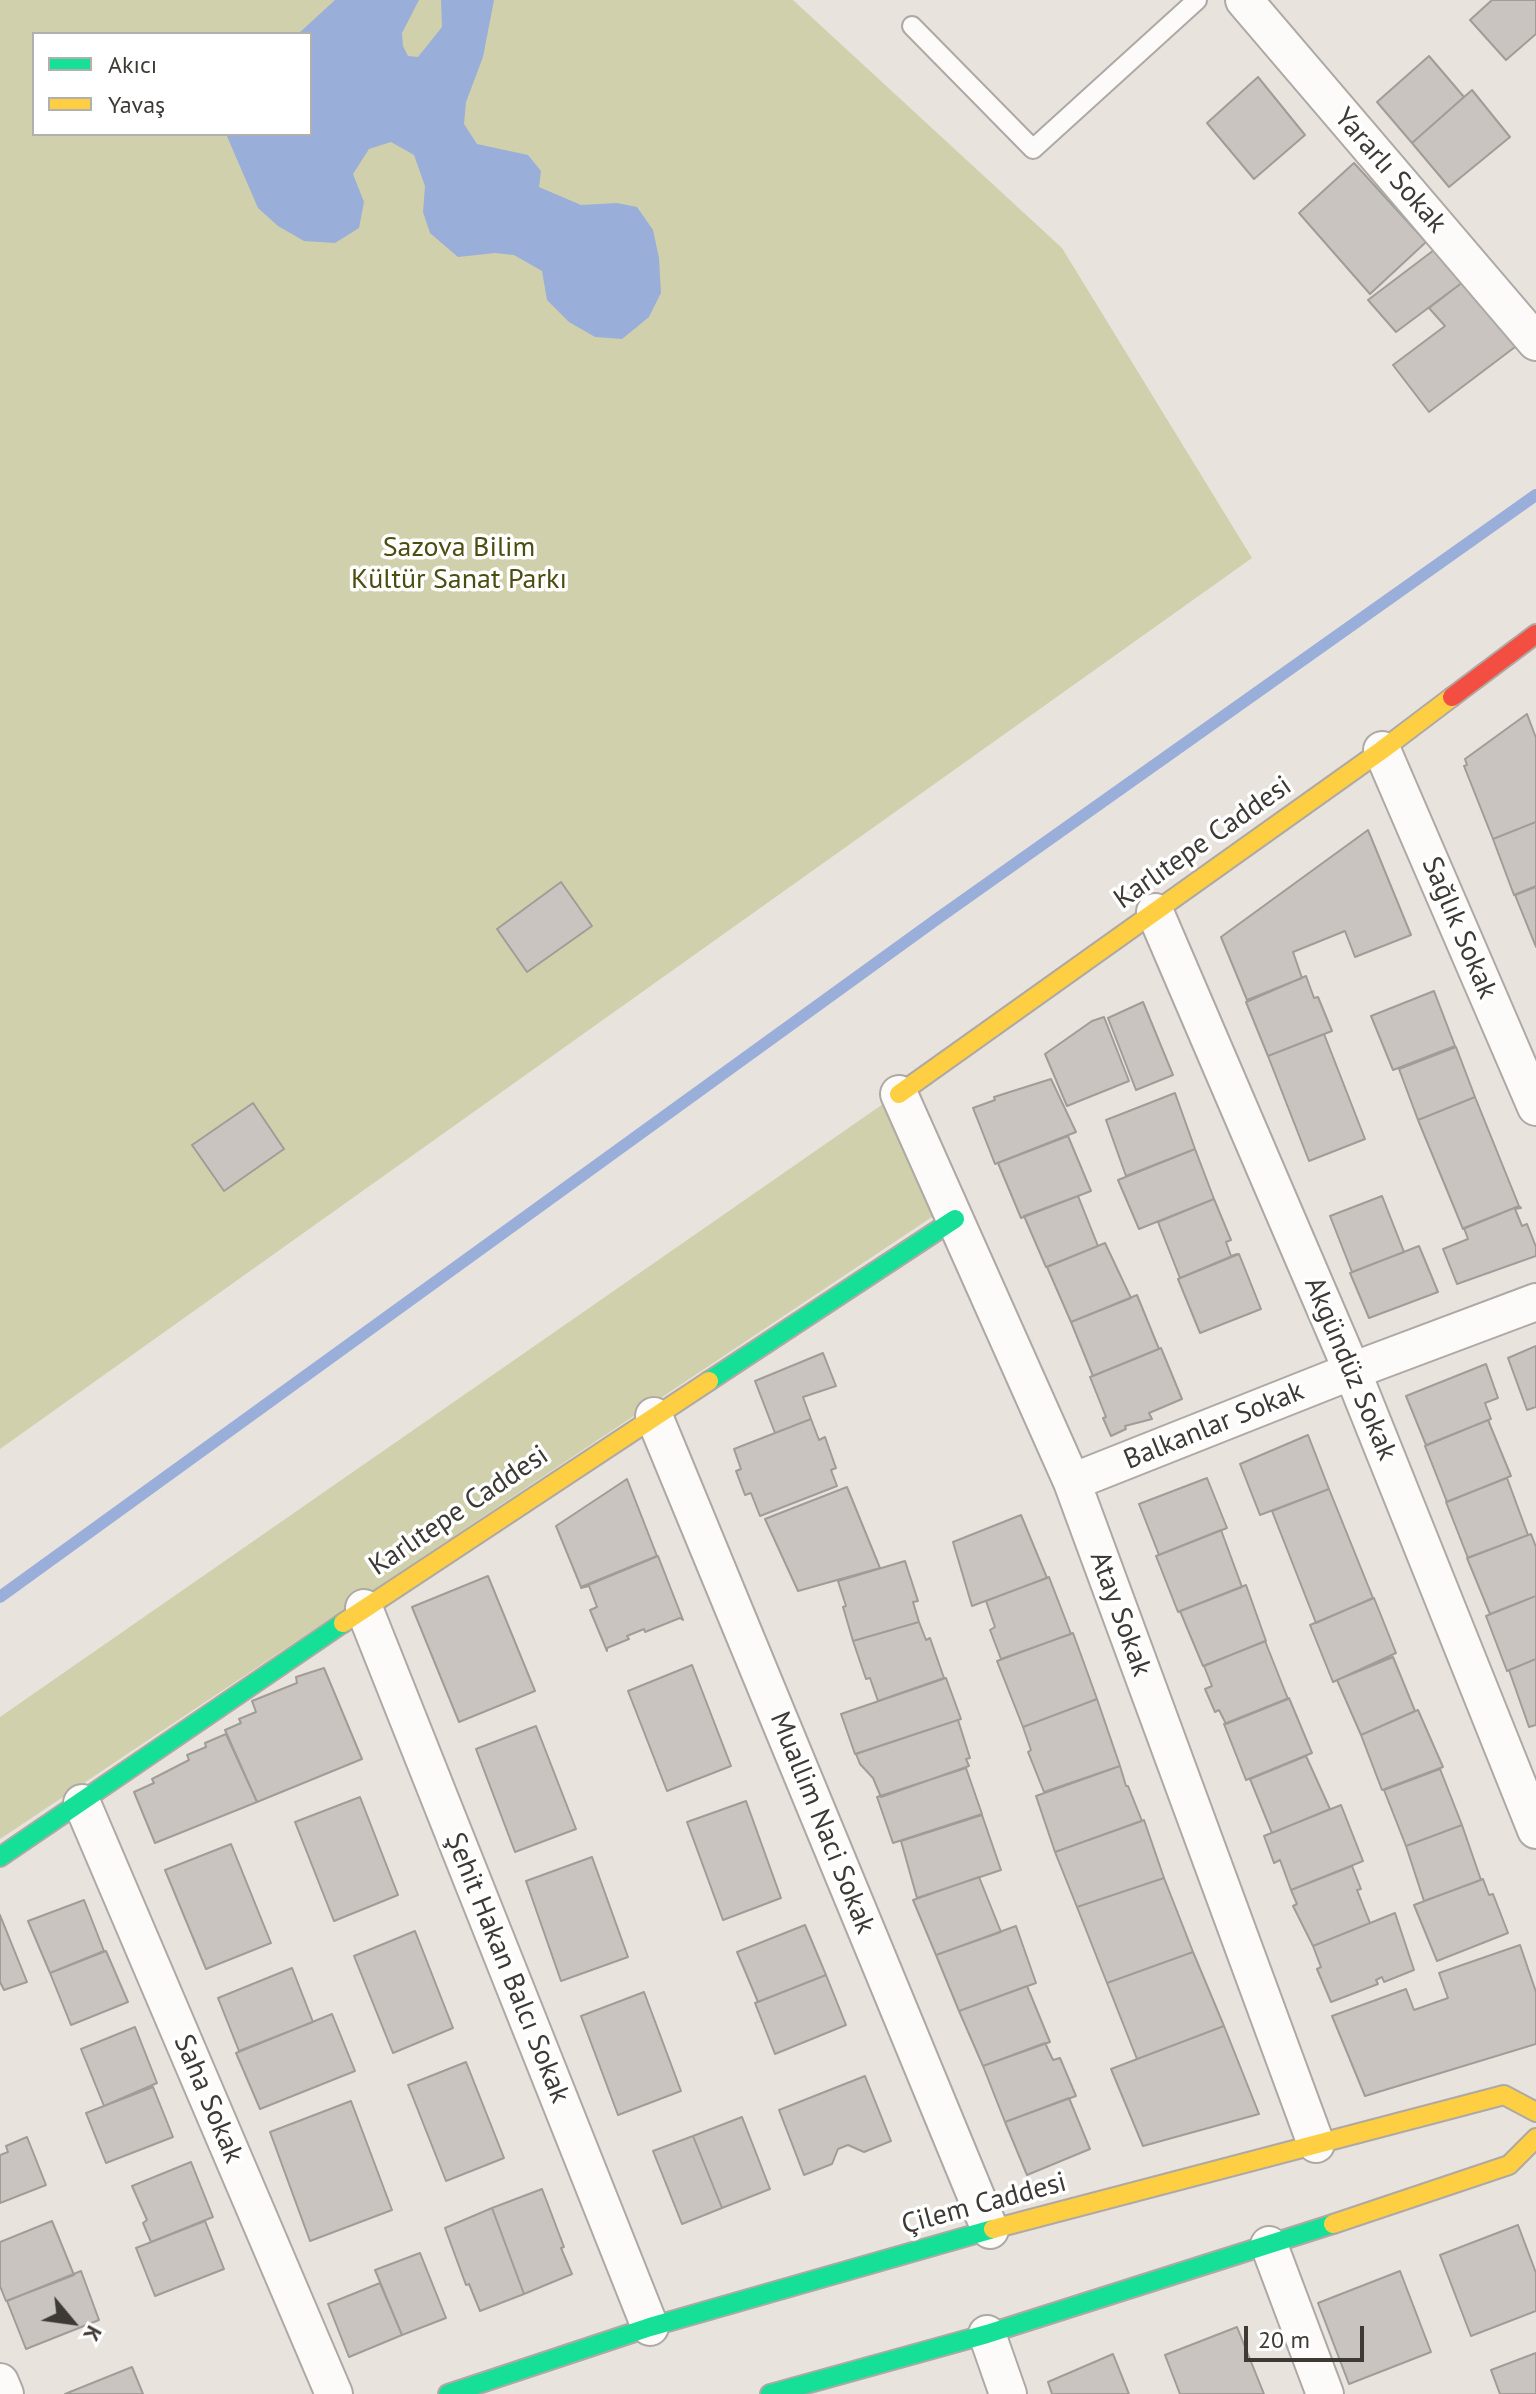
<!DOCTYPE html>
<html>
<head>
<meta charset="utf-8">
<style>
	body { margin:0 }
	#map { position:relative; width:1536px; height:2394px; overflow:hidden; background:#e9e3dd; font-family:"PT Sans",sans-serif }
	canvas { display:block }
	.legend { position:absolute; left:32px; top:32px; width:280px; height:104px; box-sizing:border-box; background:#fff; border:2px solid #b1b0ae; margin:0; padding:10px 14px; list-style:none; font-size:24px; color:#3d3935 }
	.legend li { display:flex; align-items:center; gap:16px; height:40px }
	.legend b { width:40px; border:2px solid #b1b0ae }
	.north { position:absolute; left:32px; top:2282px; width:80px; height:80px; -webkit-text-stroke:6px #fff; paint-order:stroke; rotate:119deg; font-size:22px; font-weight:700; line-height:32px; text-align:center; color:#3d3935 }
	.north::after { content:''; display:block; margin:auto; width:28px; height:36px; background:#3d3935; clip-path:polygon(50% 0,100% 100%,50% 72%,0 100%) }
	.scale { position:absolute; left:1244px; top:2326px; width:120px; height:36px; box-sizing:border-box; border:4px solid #3d3935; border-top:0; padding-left:10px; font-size:24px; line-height:28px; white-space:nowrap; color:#3d3935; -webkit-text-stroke:6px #fff; paint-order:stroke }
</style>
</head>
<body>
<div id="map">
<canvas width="1536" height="2394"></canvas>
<ul class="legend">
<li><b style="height:10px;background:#16e098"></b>Akıcı</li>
<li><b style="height:10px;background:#ffcf43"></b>Yavaş</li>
</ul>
<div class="north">K</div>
<div class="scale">20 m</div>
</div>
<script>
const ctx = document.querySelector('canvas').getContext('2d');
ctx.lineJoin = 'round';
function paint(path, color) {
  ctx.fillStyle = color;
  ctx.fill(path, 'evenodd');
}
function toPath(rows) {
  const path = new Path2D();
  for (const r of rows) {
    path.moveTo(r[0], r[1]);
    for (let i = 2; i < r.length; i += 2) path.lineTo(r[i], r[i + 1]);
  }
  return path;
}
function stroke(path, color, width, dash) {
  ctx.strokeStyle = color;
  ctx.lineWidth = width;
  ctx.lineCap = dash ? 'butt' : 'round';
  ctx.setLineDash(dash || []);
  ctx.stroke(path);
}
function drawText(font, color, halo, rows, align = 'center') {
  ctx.font = font + ' "PT Sans",sans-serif';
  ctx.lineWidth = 7;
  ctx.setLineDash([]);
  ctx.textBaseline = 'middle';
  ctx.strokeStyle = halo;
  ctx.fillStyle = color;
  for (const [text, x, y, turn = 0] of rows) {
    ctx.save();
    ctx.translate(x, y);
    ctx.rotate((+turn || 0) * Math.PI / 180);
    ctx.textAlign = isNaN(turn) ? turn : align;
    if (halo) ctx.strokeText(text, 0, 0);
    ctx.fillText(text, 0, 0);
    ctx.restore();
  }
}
const green = toPath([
	[0,0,793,0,1062,248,1252,558,0,1449],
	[34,34,310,34,310,134,34,134],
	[883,1104,935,1215,0,1839,0,1717]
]);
const water = toPath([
	[335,0,419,0,402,33,403,46,408,56,418,57,442,27,441,0,494,0,483,57,466,102,464,124,477,144,528,155,541,171,539,187,581,205,617,203,637,207,653,230,659,258,661,293,649,317,622,339,595,337,569,322,547,300,542,271,514,255,495,253,458,257,430,233,423,212,425,186,414,155,391,142,369,149,353,174,364,202,359,228,335,243,304,241,278,226,258,208,226,134,310,134,310,34,298,34]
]);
const stream = toPath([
	[0,1597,937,919,1536,495]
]);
const building = toPath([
	[1492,0,1536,0,1536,34,1506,60,1470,20,1492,0],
	[1429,56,1464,97,1412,143,1377,102,1429,56],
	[1258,77,1305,135,1254,179,1207,123,1258,77],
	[1472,90,1510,137,1449,187,1412,143,1472,90],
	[1354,163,1426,242,1370,294,1299,213,1354,163],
	[1434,250,1463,282,1396,332,1368,300,1434,250],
	[1463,282,1519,344,1429,412,1393,365,1445,326,1429,308,1463,282],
	[1527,714,1536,738,1536,822,1493,839,1464,766,1467,765,1465,759,1527,714],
	[1536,822,1536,886,1514,895,1493,839,1536,822],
	[1368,830,1411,935,1355,957,1345,931,1293,952,1302,978,1247,1000,1221,937,1368,830],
	[561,882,592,926,527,972,497,929,561,882],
	[1536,887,1536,947,1515,895,1536,887],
	[1306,976,1314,998,1318,997,1332,1031,1268,1056,1246,1002,1306,976],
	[1434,991,1455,1046,1393,1070,1371,1016,1434,991],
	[1143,1002,1173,1075,1136,1090,1108,1018,1143,1002],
	[1104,1017,1129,1081,1067,1106,1045,1054,1092,1021,1104,1017],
	[1324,1034,1365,1139,1309,1161,1268,1056,1324,1034],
	[1456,1047,1475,1097,1418,1120,1399,1069,1456,1047],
	[1051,1079,1076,1132,995,1164,973,1108,995,1100,994,1097,1051,1079],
	[1175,1093,1195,1149,1126,1176,1106,1120,1175,1093],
	[1475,1097,1519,1206,1463,1229,1418,1120,1475,1097],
	[253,1103,284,1149,224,1191,192,1145,253,1103],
	[1068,1136,1091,1191,1021,1218,998,1163,1068,1136],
	[1195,1149,1214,1199,1139,1229,1118,1180,1195,1149],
	[1078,1196,1098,1246,1046,1267,1024,1216,1078,1196],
	[1382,1196,1404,1252,1352,1272,1330,1216,1382,1196],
	[1214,1199,1231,1240,1226,1242,1231,1256,1237,1254,1180,1278,1158,1222,1214,1199],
	[1519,1206,1521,1208,1515,1209,1522,1226,1527,1224,1536,1247,1536,1256,1457,1284,1443,1249,1468,1239,1464,1228,1519,1206],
	[1105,1243,1131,1298,1071,1322,1047,1267,1105,1243],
	[1419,1246,1438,1292,1369,1318,1350,1273,1419,1246],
	[1239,1254,1261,1309,1200,1333,1178,1279,1239,1254],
	[1137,1295,1159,1349,1093,1376,1071,1322,1137,1295],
	[1536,1346,1536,1407,1527,1410,1508,1358,1536,1346],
	[1161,1348,1182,1399,1149,1413,1152,1419,1125,1426,1126,1429,1111,1436,1103,1418,1106,1417,1090,1377,1161,1348],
	[823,1353,836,1386,803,1397,811,1419,775,1433,755,1381,823,1353],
	[1486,1364,1498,1398,1485,1403,1491,1419,1426,1445,1406,1396,1486,1364],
	[811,1419,819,1440,825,1437,836,1468,831,1470,837,1486,760,1516,751,1493,745,1495,736,1471,741,1469,734,1449,811,1419],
	[1488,1420,1511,1476,1447,1502,1425,1446,1488,1420],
	[1308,1435,1329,1489,1260,1515,1240,1464,1308,1435],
	[1207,1478,1227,1528,1159,1555,1139,1504,1207,1478],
	[1507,1478,1528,1535,1468,1558,1446,1502,1507,1478],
	[627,1479,657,1556,581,1587,556,1526,627,1479],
	[847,1487,880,1568,798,1591,765,1519,847,1487],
	[1329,1489,1373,1598,1316,1623,1272,1511,1329,1489],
	[1021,1515,1047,1578,972,1606,953,1542,1021,1515],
	[1221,1530,1242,1587,1178,1612,1156,1556,1221,1530],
	[1531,1534,1536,1547,1536,1596,1490,1614,1467,1558,1531,1534],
	[658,1556,683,1620,680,1618,645,1632,644,1629,627,1636,629,1639,607,1648,607,1651,590,1610,597,1607,589,1586,581,1588,658,1556],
	[905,1561,918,1601,913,1602,919,1622,853,1641,843,1607,846,1606,838,1581,905,1561],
	[488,1576,535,1691,459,1722,412,1607,488,1576],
	[1049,1577,1071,1634,1001,1659,990,1630,995,1627,986,1601,1049,1577],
	[1246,1585,1266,1641,1203,1666,1180,1611,1246,1585],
	[1536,1596,1536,1659,1507,1671,1486,1616,1536,1596],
	[1374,1598,1396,1653,1333,1682,1310,1625,1374,1598],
	[919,1622,926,1640,930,1638,944,1678,878,1701,870,1678,866,1679,853,1641,919,1622],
	[1073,1633,1097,1699,1023,1727,997,1661,1073,1633],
	[1265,1641,1288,1699,1226,1724,1219,1710,1215,1712,1205,1689,1212,1686,1204,1666,1265,1641],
	[1393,1657,1415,1711,1361,1735,1337,1680,1393,1657],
	[1536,1659,1536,1725,1529,1727,1509,1670,1536,1659],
	[692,1665,731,1766,667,1791,628,1691,692,1665],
	[324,1668,362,1759,257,1802,225,1730,241,1723,239,1719,256,1712,252,1701,297,1683,296,1677,324,1668],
	[946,1678,961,1719,855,1754,841,1714,946,1678],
	[1289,1698,1312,1753,1246,1780,1224,1724,1289,1698],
	[1097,1699,1120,1766,1044,1792,1028,1752,1031,1750,1023,1727,1097,1699],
	[1418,1710,1443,1767,1382,1790,1361,1735,1418,1710],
	[958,1720,970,1758,966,1759,969,1766,881,1797,873,1778,860,1764,856,1754,958,1720],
	[536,1726,576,1829,515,1852,476,1749,536,1726],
	[226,1734,257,1802,155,1843,134,1792,154,1783,152,1779,189,1760,187,1755,206,1747,205,1743,226,1734],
	[1306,1756,1330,1809,1272,1833,1250,1779,1306,1756],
	[1120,1766,1126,1786,1128,1786,1142,1821,1055,1852,1036,1796,1120,1766],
	[966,1768,982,1814,893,1843,877,1797,966,1768],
	[1440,1769,1462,1825,1406,1846,1384,1790,1440,1769],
	[360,1797,398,1895,334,1921,295,1822,360,1797],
	[746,1801,781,1898,723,1920,687,1822,746,1801],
	[1341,1805,1363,1861,1291,1890,1280,1860,1274,1863,1264,1836,1341,1805],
	[982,1815,1001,1870,917,1898,901,1841,982,1815],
	[1144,1820,1164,1878,1077,1907,1055,1852,1144,1820],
	[1462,1825,1481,1880,1424,1901,1406,1846,1462,1825],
	[231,1844,271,1943,206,1969,165,1870,231,1844],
	[592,1857,628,1957,561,1981,526,1881,592,1857],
	[1352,1866,1361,1889,1357,1890,1370,1923,1313,1946,1293,1906,1297,1904,1291,1890,1352,1866],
	[979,1877,1001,1932,936,1955,913,1900,979,1877],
	[1164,1878,1193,1952,1107,1983,1077,1907,1164,1878],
	[1483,1879,1489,1895,1493,1894,1508,1933,1437,1961,1414,1905,1483,1879],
	[84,1900,104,1951,50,1973,28,1921,84,1900],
	[1395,1913,1414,1970,1384,1982,1382,1977,1376,1980,1378,1984,1331,2002,1317,1969,1321,1967,1313,1946,1395,1913],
	[0,1915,27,1982,4,1990,0,1982,0,1915],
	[805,1925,826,1975,758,2002,737,1952,805,1925],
	[1016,1926,1036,1983,959,2011,936,1955,1016,1926],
	[415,1931,453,2028,393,2053,354,1956,415,1931],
	[1520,1945,1536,1992,1536,2044,1365,2096,1332,2016,1406,1989,1414,2010,1448,1998,1439,1973,1520,1945],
	[106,1951,128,2002,71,2025,50,1973,106,1951],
	[1193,1952,1224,2026,1137,2059,1107,1983,1193,1952],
	[292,1968,313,2022,239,2051,218,1998,292,1968],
	[826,1975,846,2025,775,2054,755,2003,826,1975],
	[1027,1986,1050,2042,983,2066,959,2011,1027,1986],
	[644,1992,681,2091,618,2115,581,2016,644,1992],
	[332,2014,355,2071,260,2109,236,2053,332,2014],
	[1224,2026,1259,2114,1143,2146,1111,2069,1224,2026],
	[135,2027,157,2083,104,2106,81,2049,135,2027],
	[1045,2043,1053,2060,1060,2058,1076,2096,1005,2122,983,2066,1045,2043],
	[466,2062,504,2158,446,2181,408,2085,466,2062],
	[865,2076,891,2141,864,2152,848,2145,838,2149,832,2164,804,2175,779,2110,865,2076],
	[153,2087,173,2137,106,2163,86,2113,153,2087],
	[1069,2098,1090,2149,1027,2175,1005,2122,1069,2098],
	[351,2101,392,2210,310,2241,270,2132,351,2101],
	[742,2117,770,2189,722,2208,693,2136,742,2117],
	[693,2136,722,2208,682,2224,653,2151,693,2136],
	[27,2137,46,2185,0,2203,0,2155,8,2152,6,2146,27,2137],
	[191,2162,213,2217,151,2242,143,2223,147,2220,132,2186,191,2162],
	[542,2189,564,2247,561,2248,572,2274,524,2294,492,2208,542,2189],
	[492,2208,524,2294,480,2311,469,2284,466,2285,445,2228,492,2208],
	[52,2221,74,2275,6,2301,0,2286,0,2242,52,2221],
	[205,2221,224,2269,155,2296,136,2248,205,2221],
	[1518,2225,1536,2273,1536,2311,1471,2336,1440,2255,1518,2225],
	[420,2253,446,2318,402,2335,375,2270,420,2253],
	[81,2271,99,2320,26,2349,7,2301,81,2271],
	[1400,2271,1431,2352,1349,2384,1318,2303,1400,2271],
	[380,2283,402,2335,349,2357,328,2304,380,2283],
	[1237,2327,1264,2394,1180,2394,1165,2355,1237,2327],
	[1536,2353,1536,2394,1500,2394,1491,2370,1536,2353],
	[1113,2354,1129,2394,1052,2394,1048,2382,1113,2354],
	[132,2367,143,2394,65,2394,132,2367]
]);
const lane = toPath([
	[912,26,1033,149,1197,0]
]);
const street = toPath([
	[1244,0,1536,342],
	[1382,750,1536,1107],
	[1155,912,1352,1371,1536,1830],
	[899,1094,1072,1482,1316,2144],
	[654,1416,990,2230],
	[1072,1482,1352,1371,1536,1302],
	[364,1608,650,2327],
	[82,1803,334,2394],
	[1269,2245,1325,2394],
	[987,2334,1008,2394],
	[0,2382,5,2394]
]);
const fast = toPath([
	[709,1381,955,1219],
	[0,1857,343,1623],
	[448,2394,650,2327,993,2229],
	[770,2394,987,2334,1333,2224]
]);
const slow = toPath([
	[899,1094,1382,750,1452,697],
	[343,1623,709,1381],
	[1333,2224,1509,2165,1536,2138],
	[993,2229,1504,2095,1536,2112]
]);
const jam = toPath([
	[1452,697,1536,634]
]);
const streetNames = [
	["Yararlı Sokak",1390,171,49],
	["Karlıtepe Caddesi",1203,843,-35],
	["Sağlık Sokak",1459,928,67],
	["Akgündüz Sokak",1350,1369,67],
	["Balkanlar Sokak",1214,1426,-22],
	["Karlıtepe Caddesi",459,1511,-34],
	["Atay Sokak",1120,1614,70],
	["Muallim Naci Sokak",822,1823,68],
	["Şehit Hakan Balcı Sokak",507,1968,68],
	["Saha Sokak",208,2099,67],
	["Çilem Caddesi",984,2204,-15]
];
const parkNames = [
	["Sazova Bilim",459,548],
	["Kültür Sanat Parkı",459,580]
];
paint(green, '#d0d0ac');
paint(water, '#9aaeda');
stroke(stream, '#9aaeda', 12);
paint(building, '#c9c4bf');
stroke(building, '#a09d98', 2);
stroke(lane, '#aea9a4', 22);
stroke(street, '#aea9a4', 40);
stroke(fast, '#aea9a4', 22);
stroke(slow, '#aea9a4', 22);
stroke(jam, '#aea9a4', 22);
stroke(lane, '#fcfbfa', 18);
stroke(street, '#fcfbfa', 36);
stroke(fast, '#16e098', 18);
stroke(slow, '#ffcf43', 18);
stroke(jam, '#f24e42', 18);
drawText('28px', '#3d3935', '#fff', streetNames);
drawText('28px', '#4c4e11', '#fff', parkNames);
</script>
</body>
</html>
